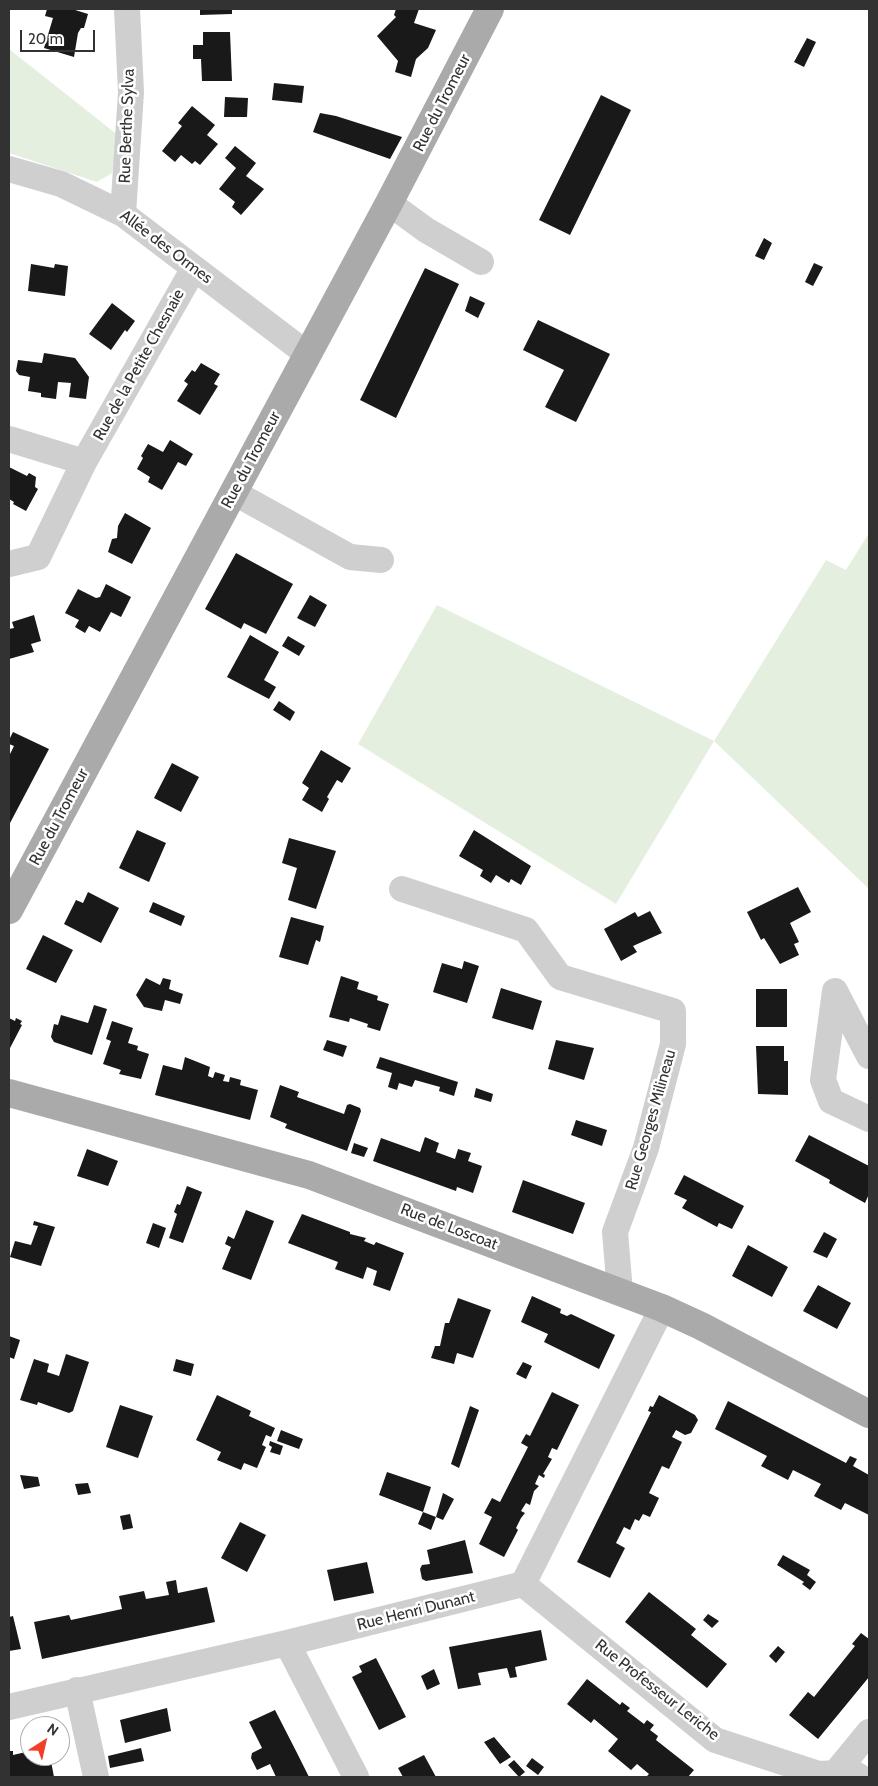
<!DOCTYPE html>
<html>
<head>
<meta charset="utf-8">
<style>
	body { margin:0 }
	#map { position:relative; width:878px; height:1786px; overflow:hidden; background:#fff; font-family:Cabin,sans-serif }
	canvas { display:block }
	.frame { position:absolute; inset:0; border:10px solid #323232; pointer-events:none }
	.north { position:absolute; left:20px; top:1716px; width:50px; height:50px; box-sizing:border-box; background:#fff; border:1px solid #adadad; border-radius:50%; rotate:35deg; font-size:14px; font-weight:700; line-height:20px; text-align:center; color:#323232 }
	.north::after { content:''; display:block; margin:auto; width:18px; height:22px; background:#f43f28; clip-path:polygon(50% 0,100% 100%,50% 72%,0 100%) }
	.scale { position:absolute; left:20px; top:30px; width:75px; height:22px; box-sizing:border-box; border:2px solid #323232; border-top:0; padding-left:6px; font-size:15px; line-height:18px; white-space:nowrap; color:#323232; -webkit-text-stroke:4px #fff; paint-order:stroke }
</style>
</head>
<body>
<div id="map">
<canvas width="878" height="1786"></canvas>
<div class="frame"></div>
<div class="north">N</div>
<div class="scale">20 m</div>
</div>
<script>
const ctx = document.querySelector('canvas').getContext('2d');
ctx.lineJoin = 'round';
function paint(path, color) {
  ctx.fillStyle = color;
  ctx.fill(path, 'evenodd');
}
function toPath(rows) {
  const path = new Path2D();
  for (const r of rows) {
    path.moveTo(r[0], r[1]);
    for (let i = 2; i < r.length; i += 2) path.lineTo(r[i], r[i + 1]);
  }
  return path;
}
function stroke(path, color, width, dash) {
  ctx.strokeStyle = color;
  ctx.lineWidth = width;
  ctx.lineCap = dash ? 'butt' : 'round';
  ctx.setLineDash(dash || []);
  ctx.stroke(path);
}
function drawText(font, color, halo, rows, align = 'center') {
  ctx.font = font + ' Cabin,sans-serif';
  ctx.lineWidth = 5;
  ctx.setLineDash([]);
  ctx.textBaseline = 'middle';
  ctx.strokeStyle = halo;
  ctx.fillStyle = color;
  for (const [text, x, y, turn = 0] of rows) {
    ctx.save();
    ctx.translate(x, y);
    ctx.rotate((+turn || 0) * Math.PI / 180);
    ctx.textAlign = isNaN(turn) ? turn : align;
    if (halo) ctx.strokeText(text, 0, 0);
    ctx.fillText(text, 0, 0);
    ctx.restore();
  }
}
const green = toPath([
	[9,49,119,136,112,173,97,182,9,153],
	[869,533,869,889,714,741,616,904,358,744,437,605,714,741,826,560,846,570]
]);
const building = toPath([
	[47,9,72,9,88,14,84,28,81,28,78,33,74,57,44,48,53,18,45,16],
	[200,9,232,9,232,14,200,15],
	[396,9,419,9,414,23,436,30,428,48,416,59,411,77,395,72,398,61,377,36,396,17,394,15],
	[203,32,230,32,232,81,202,81,201,59,193,59,193,45,203,45],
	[807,38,816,42,804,67,794,62],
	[274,83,304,86,302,103,272,100],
	[601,95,631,110,570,235,539,220],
	[225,97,248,98,247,117,224,117],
	[192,106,215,125,207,135,218,144,200,165,195,161,192,164,181,155,175,162,162,151,182,126,178,123],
	[320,113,336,116,402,137,390,159,313,132],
	[235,146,256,163,246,176,264,189,241,215,232,207,235,202,219,189,236,168,225,158],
	[764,238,772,243,764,260,755,256],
	[814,263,823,267,813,286,805,282],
	[31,264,54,268,55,264,68,266,65,296,28,291],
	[425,268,459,284,396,418,360,400],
	[470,296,485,303,478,318,465,311],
	[112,303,135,321,127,332,125,330,111,350,89,334],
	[538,320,610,354,576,422,545,407,564,370,523,350],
	[44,353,75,358,89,377,86,399,69,397,71,383,58,382,56,399,41,397,41,393,28,391,30,377,19,375,16,371,18,360,42,363],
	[201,363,220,374,214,384,218,386,200,415,177,401,188,384,184,381,192,370,195,372],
	[170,440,193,454,186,466,178,462,162,490,148,482,150,477,137,469,143,458,141,456,148,444,163,452],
	[9,467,27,476,29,473,36,477,35,487,38,489,26,511,13,504,14,502,9,499],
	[125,513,151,528,132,564,108,552,112,539,117,538,118,526],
	[236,553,293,584,266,634,244,623,241,629,205,609],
	[106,584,131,597,121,617,111,612,100,632,89,626,85,633,75,627,79,620,65,613,78,589,96,598,100,597],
	[310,595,327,605,315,627,297,618],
	[34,615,41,641,31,644,34,652,9,659,9,629,14,628,12,622],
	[250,635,279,652,264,680,276,687,269,699,227,677],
	[288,636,305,646,299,656,282,646],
	[279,701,295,712,290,721,273,710],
	[13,732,49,749,9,825,9,756,14,746,9,744,9,740],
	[321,750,351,768,342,783,337,780,327,797,329,799,322,812,302,800,309,788,302,783],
	[172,763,199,777,181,812,154,798],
	[137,830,166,843,149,882,119,868],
	[474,830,531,866,521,885,511,879,509,883,496,875,491,883,480,876,483,870,459,856],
	[289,838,336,851,316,909,288,900,297,868,282,863],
	[798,887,811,912,790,923,799,942,794,944,799,955,780,964,764,938,761,940,747,912],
	[88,892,119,908,101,943,64,924,76,900,83,903],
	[153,902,185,916,181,926,149,912],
	[650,911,662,933,633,946,637,952,621,961,604,929,635,912,638,917],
	[291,917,324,926,320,942,316,940,308,965,279,957],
	[43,935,73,950,56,983,26,969],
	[464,961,479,966,467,1003,433,992,442,963,462,969],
	[341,976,359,982,357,989,378,996,377,1000,389,1004,380,1031,367,1027,368,1024,350,1018,349,1022,329,1017],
	[146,978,160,985,163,978,171,980,169,989,183,994,180,1004,165,1000,162,1011,144,1007,136,995],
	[501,988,542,1001,533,1030,492,1018],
	[756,989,787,989,787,1027,756,1027],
	[94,1005,107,1009,92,1055,54,1042,51,1037,54,1024,58,1025,61,1015,88,1023],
	[9,1018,15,1021,16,1018,22,1021,20,1024,22,1025,9,1050],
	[112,1021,133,1028,128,1043,138,1046,137,1050,149,1054,141,1079,119,1074,121,1070,103,1064,111,1041,106,1039],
	[327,1040,347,1046,343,1057,323,1050],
	[556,1040,594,1048,584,1080,548,1069],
	[756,1046,784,1046,784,1061,788,1061,788,1095,758,1094],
	[185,1057,210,1067,208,1076,213,1078,215,1072,225,1075,223,1081,229,1082,230,1077,241,1080,240,1085,258,1090,250,1120,155,1095,163,1065,182,1070],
	[380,1057,458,1082,454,1096,439,1091,440,1087,415,1080,412,1087,399,1083,397,1090,388,1087,392,1073,376,1068],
	[280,1085,299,1092,297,1097,344,1114,347,1105,350,1104,360,1108,361,1111,347,1151,285,1128,287,1124,270,1117],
	[476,1088,493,1094,491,1102,474,1097],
	[576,1120,607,1130,602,1146,571,1135],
	[809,1135,869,1166,869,1194,865,1203,829,1183,830,1180,795,1161],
	[425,1137,439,1143,436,1152,455,1159,458,1149,471,1153,468,1161,482,1166,473,1193,457,1187,456,1191,373,1161,381,1138,420,1152],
	[354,1143,368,1148,364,1157,351,1153],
	[87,1149,118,1161,108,1186,77,1176],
	[684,1175,744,1206,732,1229,719,1223,717,1227,682,1208,687,1200,674,1194],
	[523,1180,585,1203,573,1234,512,1212],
	[187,1186,202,1192,183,1243,169,1238,177,1214,174,1212,177,1204,180,1205],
	[246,1210,274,1221,251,1280,222,1269,231,1247,225,1244,228,1236,234,1239],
	[302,1214,350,1232,350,1234,366,1238,364,1241,374,1245,376,1242,404,1253,390,1291,373,1285,377,1271,367,1267,363,1279,335,1269,338,1262,288,1243],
	[34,1221,55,1227,41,1266,10,1257,15,1241,31,1245,38,1226,33,1225],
	[153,1223,166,1228,159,1248,146,1243],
	[824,1232,837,1239,827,1258,813,1252],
	[748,1245,788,1267,772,1297,732,1276],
	[818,1285,851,1303,837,1329,803,1311],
	[532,1296,561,1309,560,1313,567,1316,571,1314,615,1335,599,1369,544,1342,548,1334,521,1322],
	[458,1298,491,1310,473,1358,457,1353,454,1364,431,1358,435,1346,440,1346,445,1323,449,1323],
	[9,1336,20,1340,14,1359,9,1357],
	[66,1354,89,1362,73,1411,69,1413,38,1402,37,1405,20,1400,34,1359,49,1364,47,1372,59,1376],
	[176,1359,194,1364,191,1376,173,1371],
	[523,1362,532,1366,526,1379,516,1374],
	[552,1392,579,1405,557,1450,552,1448,548,1457,552,1459,543,1474,545,1475,544,1478,539,1475,535,1484,539,1486,534,1491,530,1505,526,1503,521,1511,525,1513,521,1518,516,1528,518,1530,504,1557,479,1544,492,1517,484,1513,492,1498,500,1502,528,1447,521,1443,526,1434,530,1436],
	[217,1395,251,1411,249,1416,275,1428,271,1437,266,1435,262,1445,266,1447,257,1468,244,1463,241,1470,217,1460,221,1452,196,1440],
	[659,1395,695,1415,698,1420,691,1433,685,1435,676,1430,672,1437,682,1442,669,1469,662,1466,649,1493,659,1498,650,1517,643,1514,639,1521,635,1519,630,1530,624,1527,616,1543,625,1548,610,1578,577,1562,651,1412,648,1411,650,1406,653,1407],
	[728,1401,846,1463,850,1456,857,1459,853,1466,869,1475,869,1515,845,1503,841,1510,814,1496,821,1484,793,1470,788,1480,761,1466,767,1456,715,1429],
	[120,1405,153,1416,138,1458,106,1447],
	[470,1406,479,1410,459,1468,451,1464],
	[281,1430,303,1439,299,1449,277,1441],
	[270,1441,283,1446,280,1455,270,1452,272,1447,269,1445],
	[387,1472,431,1487,423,1512,379,1495],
	[20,1475,38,1477,40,1486,24,1489],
	[88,1483,91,1493,78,1495,75,1484],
	[443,1493,454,1499,443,1520,436,1517],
	[423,1512,436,1517,431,1530,418,1524],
	[130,1514,133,1528,123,1530,120,1516],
	[240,1522,266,1535,247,1572,221,1558],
	[465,1540,473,1573,426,1581,422,1579,420,1569,422,1565,430,1564,427,1550],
	[783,1555,810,1570,807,1575,816,1582,810,1590,802,1584,804,1582,777,1565],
	[367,1562,374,1593,334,1601,327,1570],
	[176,1580,178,1593,207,1587,215,1622,42,1659,34,1622,69,1615,71,1620,122,1609,119,1596,144,1591,146,1599,169,1595,166,1582],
	[649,1592,696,1629,691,1635,727,1664,707,1688,625,1622],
	[708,1614,719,1621,712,1628,703,1620],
	[13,1616,21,1649,9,1651,9,1617],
	[541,1630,547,1660,515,1667,517,1677,510,1678,507,1668,478,1673,481,1685,458,1689,449,1647],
	[861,1633,869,1639,869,1677,818,1739,789,1715,808,1692,814,1697,855,1646,852,1644],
	[778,1646,785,1652,776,1663,769,1656],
	[376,1658,406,1717,379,1730,352,1677,362,1672,359,1666],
	[434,1669,440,1684,427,1690,421,1676],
	[587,1679,620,1705,622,1702,630,1708,627,1711,644,1724,647,1720,654,1725,650,1730,658,1736,656,1740,694,1770,688,1777,646,1777,649,1774,637,1764,631,1770,608,1751,618,1739,594,1719,591,1723,567,1704],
	[167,1708,171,1731,125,1743,120,1720],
	[275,1710,296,1751,309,1777,276,1777,270,1764,257,1770,251,1758,252,1753,262,1748,249,1722],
	[494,1737,511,1757,500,1764,484,1742],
	[141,1748,144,1761,110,1768,108,1756],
	[9,1751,13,1751,13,1755,26,1752,27,1758,50,1756,54,1777,9,1777],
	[424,1755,436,1777,403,1777,398,1768],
	[532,1758,544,1767,538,1775,526,1766],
	[514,1760,525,1772,519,1777,508,1765]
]);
const minor = toPath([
	[9,169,61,184,123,214,307,354],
	[389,203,426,230,481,262],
	[123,214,131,92,127,9],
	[9,439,84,462],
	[233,492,350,557,381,560],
	[9,564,38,557,84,462,194,268],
	[402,889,526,930,560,977,673,1011,673,1044,646,1148,615,1232,620,1292],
	[869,1056,835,991,823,1080,831,1101,869,1119],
	[523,1584,715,1740,819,1774,852,1772,860,1777],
	[287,1643,356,1777],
	[77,1690,96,1777],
	[9,1707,287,1643,523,1584,662,1308],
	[832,1777,869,1732]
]);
const major = toPath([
	[9,910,389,203,490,9],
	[9,1093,309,1175,662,1308,701,1326,869,1414]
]);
const streetNames = [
	["Rue du Tromeur",442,103,-63],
	["Rue Berthe Sylva",127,126,-88],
	["Allée des Ormes",166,247,37],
	["Rue de la Petite Chesnaie",139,365,-61],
	["Rue du Tromeur",251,460,-62],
	["Rue du Tromeur",59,817,-62],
	["Rue Georges Milineau",651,1120,-74],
	["Rue de Loscoat",449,1227,21],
	["Rue Henri Dunant",416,1611,-14],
	["Rue Professeur Leriche",657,1690,38]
];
paint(green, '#e5efdf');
paint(building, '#191919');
stroke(minor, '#cfcfcf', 26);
stroke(major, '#aaa', 28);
drawText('16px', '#323232', '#fff', streetNames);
</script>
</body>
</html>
